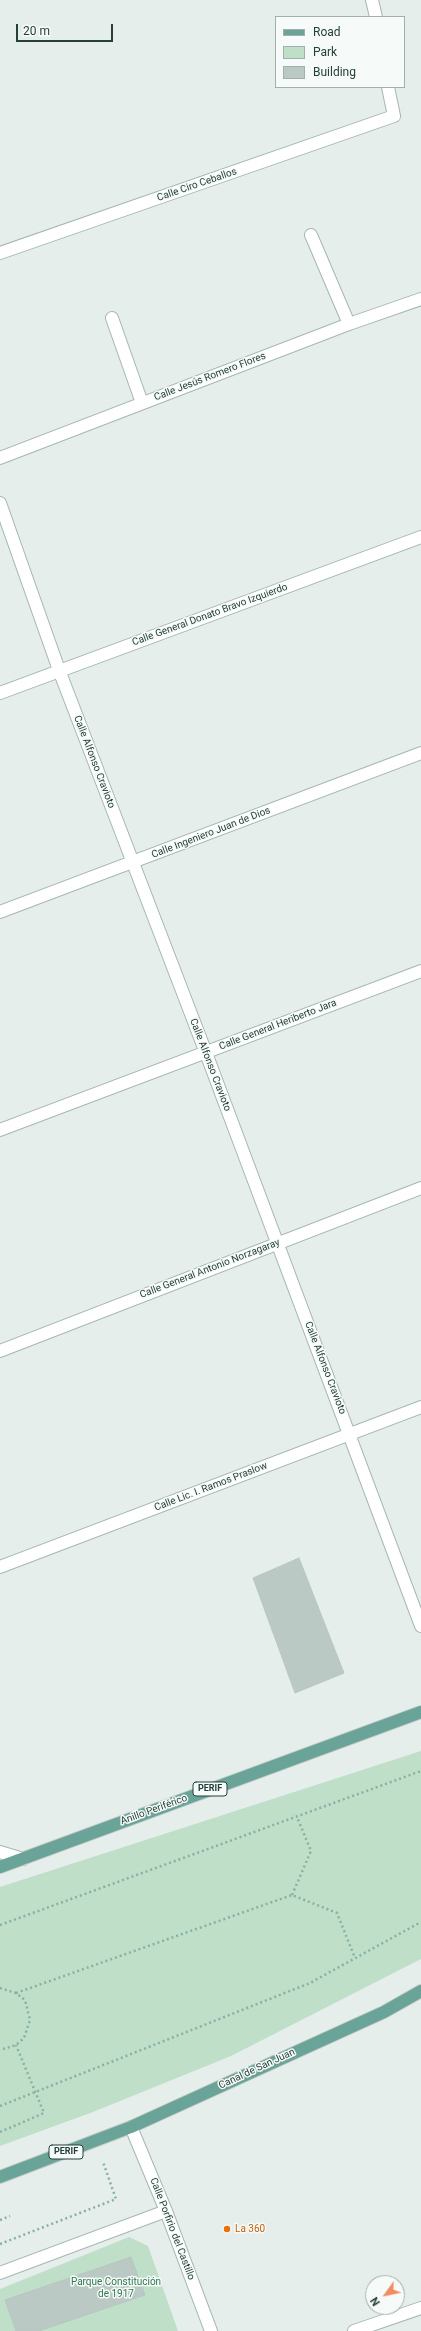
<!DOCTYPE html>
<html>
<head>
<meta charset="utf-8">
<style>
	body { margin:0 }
	#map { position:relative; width:421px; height:2331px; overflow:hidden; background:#e5eeeb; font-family:Roboto,sans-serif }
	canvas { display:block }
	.legend { position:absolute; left:275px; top:16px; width:130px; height:72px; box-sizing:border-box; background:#f6faf8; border:1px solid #a2b0ac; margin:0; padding:5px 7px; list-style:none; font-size:12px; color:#24403a }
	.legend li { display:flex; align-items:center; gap:8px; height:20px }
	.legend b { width:20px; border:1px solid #a2b0ac }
	.north { position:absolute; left:365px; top:2275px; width:40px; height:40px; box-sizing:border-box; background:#f6faf8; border:1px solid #a2b0ac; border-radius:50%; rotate:237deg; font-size:11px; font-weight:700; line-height:16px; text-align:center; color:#24403a }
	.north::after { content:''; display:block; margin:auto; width:14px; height:18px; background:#f08d61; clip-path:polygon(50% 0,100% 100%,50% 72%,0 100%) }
	.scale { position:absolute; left:16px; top:24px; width:97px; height:18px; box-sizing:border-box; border:2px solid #24403a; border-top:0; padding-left:5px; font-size:12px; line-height:14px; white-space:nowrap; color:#24403a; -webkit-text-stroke:3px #f6faf8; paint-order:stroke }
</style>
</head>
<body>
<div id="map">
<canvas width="421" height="2331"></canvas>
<ul class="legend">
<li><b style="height:5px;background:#6aa398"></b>Road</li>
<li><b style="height:11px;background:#bfdfc9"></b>Park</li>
<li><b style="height:11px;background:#bac9c4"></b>Building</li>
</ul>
<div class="north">N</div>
<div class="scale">20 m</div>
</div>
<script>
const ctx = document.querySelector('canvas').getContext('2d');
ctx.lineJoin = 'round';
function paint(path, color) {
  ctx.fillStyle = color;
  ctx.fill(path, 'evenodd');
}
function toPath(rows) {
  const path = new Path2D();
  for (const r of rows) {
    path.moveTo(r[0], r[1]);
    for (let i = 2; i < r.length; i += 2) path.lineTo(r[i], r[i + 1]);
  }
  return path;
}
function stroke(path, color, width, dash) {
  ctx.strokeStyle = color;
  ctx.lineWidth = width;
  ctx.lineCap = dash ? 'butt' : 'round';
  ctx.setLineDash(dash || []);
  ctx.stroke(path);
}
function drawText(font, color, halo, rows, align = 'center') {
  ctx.font = font + ' Roboto,sans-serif';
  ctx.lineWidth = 3;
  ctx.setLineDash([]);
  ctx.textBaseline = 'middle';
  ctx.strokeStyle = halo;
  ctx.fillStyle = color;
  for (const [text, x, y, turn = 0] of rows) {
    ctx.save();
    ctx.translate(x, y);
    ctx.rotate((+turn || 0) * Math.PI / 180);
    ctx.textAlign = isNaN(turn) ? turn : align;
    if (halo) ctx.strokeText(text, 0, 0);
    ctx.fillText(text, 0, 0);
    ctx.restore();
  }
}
const green = toPath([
	[421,1751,421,1959,231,2056,93,2112,0,2146,0,1887],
	[129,2237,148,2246,178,2331,0,2331,0,2289]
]);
const building = toPath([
	[299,1558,344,1673,295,1693,253,1578,299,1558],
	[131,2257,145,2295,39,2331,16,2331,5,2300,131,2257]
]);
const path = toPath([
	[292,1895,311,1851,297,1817],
	[0,1925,421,1771],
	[0,1988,16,1993,25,2000,30,2020,24,2038,16,2045,0,2050],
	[16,1993,292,1895,337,1913,355,1958],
	[0,2106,310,1983,421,1922],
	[0,2132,44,2113,16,2045],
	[0,2220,10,2216],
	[0,2244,116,2199,103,2162]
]);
const minor = toPath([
	[372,0,376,17],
	[311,235,349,324],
	[0,253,394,116,388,87],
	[112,318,142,403],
	[0,458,349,324,421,299],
	[0,503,59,670,206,1053,421,1626],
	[0,693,421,537],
	[0,912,421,753],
	[0,1130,421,971],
	[0,1351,421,1188],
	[0,1567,421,1407],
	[0,1852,23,1859],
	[354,2331,421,2308]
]);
const tertiary = toPath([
	[131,2127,166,2211,211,2331],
	[0,2273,166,2211]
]);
const primary = toPath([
	[0,1867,421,1712],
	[0,2177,131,2127,384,2012,421,1991]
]);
const markers = [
	[227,2229,4,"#e8710a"]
];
const shields = [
	[210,1789,34],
	[66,2152,34]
];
const shieldNames = [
	["PERIF",210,1789],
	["PERIF",66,2152]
];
const streetNames = [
	["Calle Ciro Ceballos",197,185,-19],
	["Calle Jesús Romero Flores",210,377,-21],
	["Calle General Donato Bravo Izquierdo",210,615,-20],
	["Calle Alfonso Cravioto",94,762,69],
	["Calle Ingeniero Juan de Dios",211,833,-21],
	["Calle General Heriberto Jara",278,1025,-21],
	["Calle Alfonso Cravioto",210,1065,69],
	["Calle General Antonio Norzagaray",210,1269,-21],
	["Calle Alfonso Cravioto",325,1368,69],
	["Calle Lic. I. Ramos Praslow",211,1487,-21],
	["Anillo Periférico",154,1810,-20],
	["Canal de San Juan",257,2069,-25],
	["Calle Porfirio del Castillo",172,2229,69]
];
const foodNames = [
	["La 360",235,2229]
];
const parkNames = [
	["Parque Constitución",116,2282],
	["de 1917",116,2294]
];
paint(green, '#bfdfc9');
paint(building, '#bac9c4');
stroke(building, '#b7c8c2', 1);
stroke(minor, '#a7b6b2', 14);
stroke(tertiary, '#a7b6b2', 14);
stroke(primary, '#c2cac8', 14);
stroke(path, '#86b1a6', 2.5, [2, 3]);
stroke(minor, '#fff', 12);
stroke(tertiary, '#fff', 12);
stroke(primary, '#6aa398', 12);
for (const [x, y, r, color] of markers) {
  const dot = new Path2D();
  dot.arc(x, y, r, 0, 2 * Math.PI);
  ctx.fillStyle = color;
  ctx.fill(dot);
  stroke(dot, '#f6faf8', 1.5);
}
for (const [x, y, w] of shields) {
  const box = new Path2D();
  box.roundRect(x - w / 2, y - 7, w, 14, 3);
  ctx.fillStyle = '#f6faf8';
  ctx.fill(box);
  stroke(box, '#24403a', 1);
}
drawText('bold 9px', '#24403a', null, shieldNames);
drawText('10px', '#24403a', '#f6faf8', streetNames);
drawText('10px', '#c56008', '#f6faf8', foodNames, 'left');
drawText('10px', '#2e774f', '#f6faf8', parkNames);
</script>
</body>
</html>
